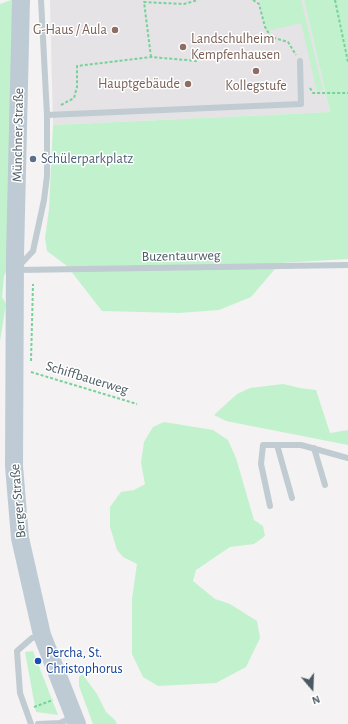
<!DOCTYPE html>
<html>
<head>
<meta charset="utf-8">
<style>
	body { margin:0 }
	#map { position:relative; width:348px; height:724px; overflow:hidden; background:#f4f2f2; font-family:"Alegreya Sans",sans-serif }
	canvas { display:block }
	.north { position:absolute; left:292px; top:668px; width:40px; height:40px; -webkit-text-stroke:3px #fff; paint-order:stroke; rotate:161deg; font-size:11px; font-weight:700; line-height:16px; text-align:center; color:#495961 }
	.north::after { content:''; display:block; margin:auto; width:14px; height:18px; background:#495961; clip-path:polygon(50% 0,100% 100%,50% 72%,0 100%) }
</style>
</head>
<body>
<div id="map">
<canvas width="348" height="724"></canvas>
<div class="north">N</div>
</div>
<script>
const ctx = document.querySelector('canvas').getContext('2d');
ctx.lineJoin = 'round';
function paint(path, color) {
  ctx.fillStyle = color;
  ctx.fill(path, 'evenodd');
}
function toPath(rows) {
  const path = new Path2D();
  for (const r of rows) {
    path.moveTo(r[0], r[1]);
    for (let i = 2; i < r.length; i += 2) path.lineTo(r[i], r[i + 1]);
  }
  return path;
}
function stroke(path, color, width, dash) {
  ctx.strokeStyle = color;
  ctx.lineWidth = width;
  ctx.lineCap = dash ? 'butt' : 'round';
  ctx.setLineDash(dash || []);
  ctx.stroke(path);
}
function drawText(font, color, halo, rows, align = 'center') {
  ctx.font = font + ' "Alegreya Sans",sans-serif';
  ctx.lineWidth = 3;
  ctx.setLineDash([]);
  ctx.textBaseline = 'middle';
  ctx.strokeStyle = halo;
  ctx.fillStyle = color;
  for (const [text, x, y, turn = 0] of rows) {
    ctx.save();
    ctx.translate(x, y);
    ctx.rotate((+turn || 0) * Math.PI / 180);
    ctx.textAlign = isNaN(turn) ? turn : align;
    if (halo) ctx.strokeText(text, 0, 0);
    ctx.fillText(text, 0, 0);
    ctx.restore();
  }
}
const education = toPath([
	[50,0,304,0,330,112,53,125]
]);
const green = toPath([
	[11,0,17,0,13,257,4,276,2,297,6,304,0,341,0,4],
	[259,0,301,0,323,90,317,92,301,23,267,31],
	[304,0,348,0,348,259,280,263,251,297,219,310,179,313,102,311,67,266,47,251,45,238,49,209,53,125,330,112],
	[283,384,300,388,316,390,330,433,348,430,348,445,226,421,214,415,237,394,250,388],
	[164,422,213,430,228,440,236,458,254,520,263,526,265,536,254,544,230,547,196,570,193,581,215,599,230,604,257,621,260,638,246,667,216,683,158,686,143,677,132,654,132,599,137,564,123,557,117,550,110,527,110,507,121,492,134,490,145,484,141,463,144,442,153,427],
	[33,651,58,715,36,712,25,652],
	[81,675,83,675,97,694,106,712,115,720,117,724,93,724,79,686,79,677]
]);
const path = toPath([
	[253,0,259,4,265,27,271,37,288,42,296,55],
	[335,0,348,62],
	[151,57,144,2,184,4,198,0],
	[310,88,313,93,348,93],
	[61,105,74,98,77,87,77,66,151,57,198,61],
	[31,361,33,284],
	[31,372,137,404],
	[34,707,53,700]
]);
const lane = toPath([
	[47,115,301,104,300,61],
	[19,266,33,251,44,200,47,176,47,115,41,0],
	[17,270,348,265],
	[277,445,292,498],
	[314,448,325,485],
	[270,506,261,464,263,445,301,445,348,458],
	[31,724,20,693,17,651,32,638,40,636],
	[38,724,60,723,73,717]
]);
const secondary = toPath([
	[21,0,15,255,14,466,20,538,42,635,77,724]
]);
const markers = [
	[115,30,4,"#8d6e63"],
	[183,47,4,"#8d6e63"],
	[256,71,4,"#8d6e63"],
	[188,84,4,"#8d6e63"],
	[33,159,4,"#5c6f8a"],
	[38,661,4,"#1a4fb4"]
];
const educationNames = [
	["G-Haus / Aula",107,30],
	["Landschulheim",191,39,"left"],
	["Kempfenhausen",191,55,"left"],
	["Hauptgebäude",180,84],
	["Kollegstufe",256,86,"center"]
];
const streetNames = [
	["Münchner Straße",18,135,-89],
	["Buzentaurweg",181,256,-1],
	["Schiffbauerweg",87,378,17],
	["Berger Straße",18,501,-95]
];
const serviceNames = [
	["Schülerparkplatz",41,159]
];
const transitNames = [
	["Percha, St.",46,653],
	["Christophorus",46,669]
];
paint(education, '#e5e3e5');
paint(green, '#c1f2cd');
stroke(path, '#77d299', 2, [3, 2]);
stroke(lane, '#c0cbd2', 6);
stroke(secondary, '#becbd4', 18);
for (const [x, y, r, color] of markers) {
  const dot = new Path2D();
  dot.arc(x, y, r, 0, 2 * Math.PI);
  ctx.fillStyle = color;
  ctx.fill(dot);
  stroke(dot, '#fff', 1.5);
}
drawText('14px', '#785e54', '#fff', educationNames, 'right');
drawText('14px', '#495961', '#fff', streetNames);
drawText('14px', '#4e5e75', '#fff', serviceNames, 'left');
drawText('14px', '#164399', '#fff', transitNames, 'left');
</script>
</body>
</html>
